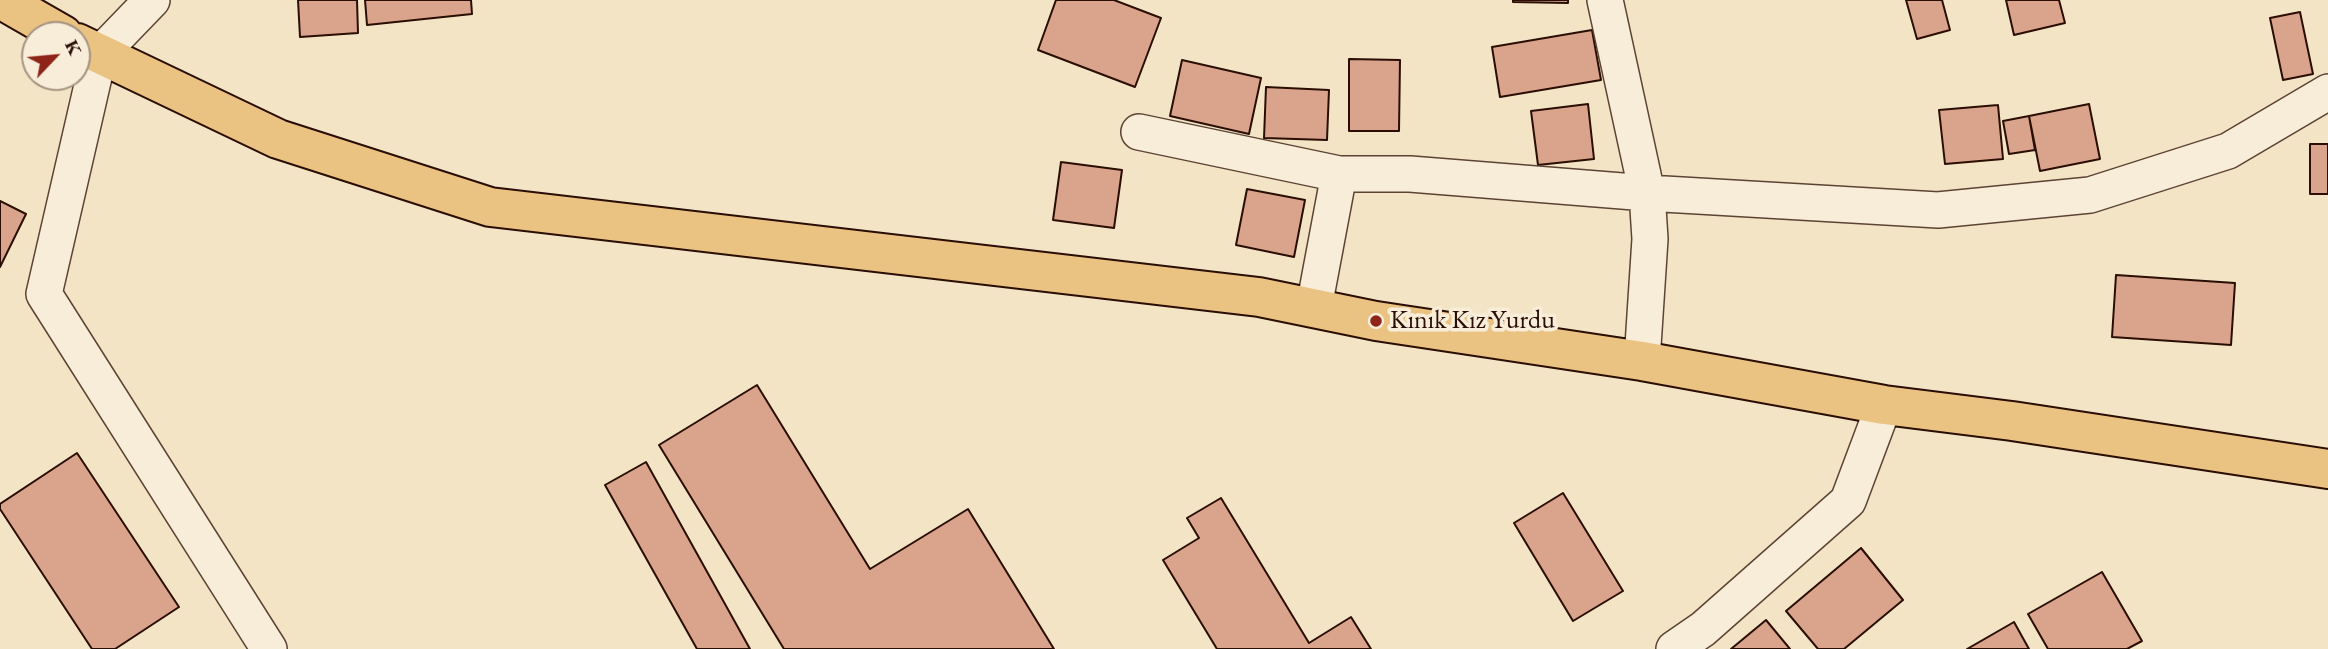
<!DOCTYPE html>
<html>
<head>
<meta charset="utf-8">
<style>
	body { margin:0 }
	#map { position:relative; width:2328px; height:649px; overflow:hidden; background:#f3e4c5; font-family:"EB Garamond",serif }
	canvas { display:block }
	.north { position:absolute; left:21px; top:21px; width:70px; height:70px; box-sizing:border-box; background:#f7edd9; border:2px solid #a59383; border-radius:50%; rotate:64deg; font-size:19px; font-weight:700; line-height:28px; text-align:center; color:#2a0d03 }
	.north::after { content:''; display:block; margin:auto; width:24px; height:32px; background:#8f2418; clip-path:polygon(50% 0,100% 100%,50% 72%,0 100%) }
</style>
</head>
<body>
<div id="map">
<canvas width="2328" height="649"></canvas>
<div class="north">K</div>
</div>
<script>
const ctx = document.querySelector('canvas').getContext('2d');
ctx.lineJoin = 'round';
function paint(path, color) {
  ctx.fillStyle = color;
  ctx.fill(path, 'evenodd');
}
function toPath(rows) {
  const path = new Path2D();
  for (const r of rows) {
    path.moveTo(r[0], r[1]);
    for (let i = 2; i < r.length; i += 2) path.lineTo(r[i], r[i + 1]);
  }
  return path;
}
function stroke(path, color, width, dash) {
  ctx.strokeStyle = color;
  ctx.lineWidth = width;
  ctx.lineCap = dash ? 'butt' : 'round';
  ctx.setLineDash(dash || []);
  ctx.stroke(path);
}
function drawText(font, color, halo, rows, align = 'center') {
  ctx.font = font + ' "EB Garamond",serif';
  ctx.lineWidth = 7;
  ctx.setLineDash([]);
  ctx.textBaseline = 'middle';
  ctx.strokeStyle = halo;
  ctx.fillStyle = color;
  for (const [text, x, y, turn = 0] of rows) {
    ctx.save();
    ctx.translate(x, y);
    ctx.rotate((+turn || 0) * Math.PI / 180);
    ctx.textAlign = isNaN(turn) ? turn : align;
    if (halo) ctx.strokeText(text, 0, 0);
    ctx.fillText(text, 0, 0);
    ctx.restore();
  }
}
const building = toPath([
	[298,0,357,0,358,33,300,37,298,0],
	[365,0,471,0,472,14,367,25,365,0],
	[1056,0,1114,0,1161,18,1135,87,1038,50,1056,0],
	[1513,0,1568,0,1568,3,1513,2,1513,0],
	[1906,0,1942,0,1950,30,1917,39,1906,0],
	[2006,0,2059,0,2065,23,2014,35,2006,0],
	[2300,12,2313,74,2283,80,2270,18,2300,12],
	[1592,30,1601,80,1500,97,1492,47,1592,30],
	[1349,59,1400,60,1399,131,1349,131,1349,59],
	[1182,60,1261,78,1249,134,1170,116,1182,60],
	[1266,87,1329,90,1327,140,1264,138,1266,87],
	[1588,104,1594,159,1538,165,1531,111,1588,104],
	[2089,104,2100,159,2040,171,2029,116,2089,104],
	[1998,105,2003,159,1945,164,1939,110,1998,105],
	[2029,116,2035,150,2009,154,2003,121,2029,116],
	[2310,144,2328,144,2328,194,2310,194,2310,144],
	[1061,162,1122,170,1114,228,1053,220,1061,162],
	[1247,189,1305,200,1294,257,1236,245,1247,189],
	[0,201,26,214,0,267,0,201],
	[2116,275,2235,283,2231,345,2112,337,2116,275],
	[757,385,870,569,968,509,1054,649,784,649,659,445,757,385],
	[77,453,179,607,115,649,92,649,0,509,0,504,77,453],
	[646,462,750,649,697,649,605,485,646,462],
	[1563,493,1623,591,1573,621,1514,523,1563,493],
	[1221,498,1309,643,1351,617,1371,649,1217,649,1163,560,1199,538,1187,518,1221,498],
	[1861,548,1903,600,1844,649,1818,649,1786,611,1861,548],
	[2102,572,2142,641,2127,649,2048,649,2028,614,2102,572],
	[1766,620,1790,649,1731,649,1766,620],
	[2014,622,2029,649,1967,649,2014,622]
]);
const minor = toPath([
	[152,0,99,55,44,294,269,649],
	[1605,0,1647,193,1650,239,1642,361],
	[1139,132,1339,174,1410,174,1647,193,1938,210,2090,195,2228,151,2328,92],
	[1314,307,1339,174],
	[1674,649,1703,629,1848,501,1884,405]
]);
const major = toPath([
	[2,0,63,35],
	[77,43,278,139,490,207,1259,297,1376,321,1642,361,1884,405,2012,421,2328,469]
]);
const markers = [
	[1376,321,7,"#8f2418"]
];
const poiNames = [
	["Kınık Kız Yurdu",1390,321]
];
paint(building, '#d9a48b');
stroke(building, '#2a0d03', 2);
stroke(minor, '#5c4334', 38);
stroke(major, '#2a0d03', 42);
stroke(minor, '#f7edd9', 35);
stroke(major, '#eac282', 38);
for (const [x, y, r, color] of markers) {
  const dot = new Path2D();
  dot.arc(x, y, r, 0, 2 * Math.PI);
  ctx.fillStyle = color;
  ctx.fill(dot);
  stroke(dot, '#f7edd9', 2.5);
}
drawText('26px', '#2a0d03', '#f7edd9', poiNames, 'left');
</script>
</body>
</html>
